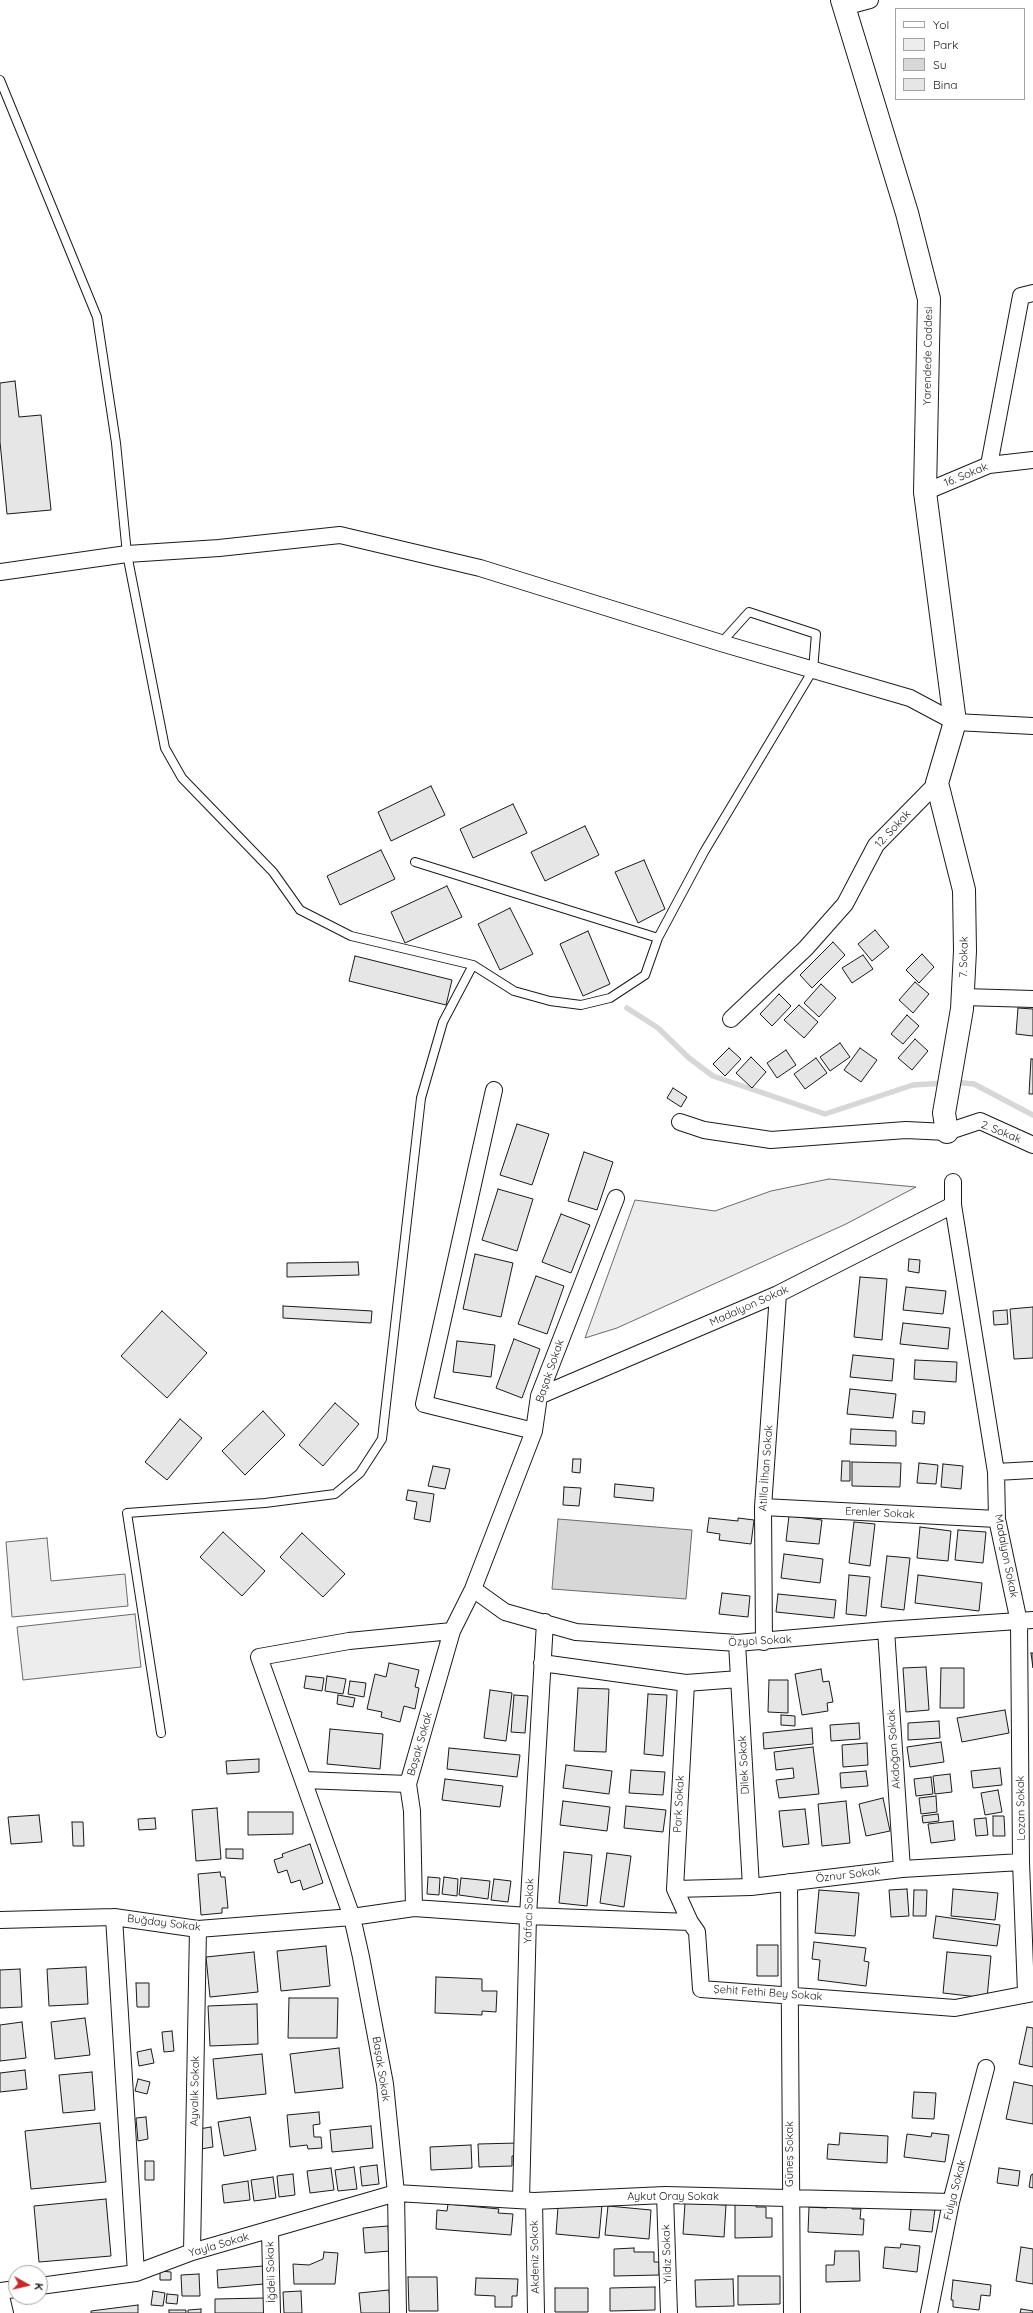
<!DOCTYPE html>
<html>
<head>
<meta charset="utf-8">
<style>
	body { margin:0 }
	#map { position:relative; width:1033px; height:2313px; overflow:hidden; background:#fff; font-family:Quicksand,sans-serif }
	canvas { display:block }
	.legend { position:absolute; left:895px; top:8px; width:130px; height:92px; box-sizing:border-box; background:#fff; border:1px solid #a3a3a3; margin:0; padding:5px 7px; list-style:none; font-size:12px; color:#1a1a1a }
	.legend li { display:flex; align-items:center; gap:8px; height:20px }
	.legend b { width:20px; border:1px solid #a3a3a3 }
	.north { position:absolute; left:8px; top:2265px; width:40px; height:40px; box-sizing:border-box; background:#fff; border:1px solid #a3a3a3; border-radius:50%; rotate:98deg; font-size:11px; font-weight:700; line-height:16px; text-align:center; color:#1a1a1a }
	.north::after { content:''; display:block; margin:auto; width:14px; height:18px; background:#c62828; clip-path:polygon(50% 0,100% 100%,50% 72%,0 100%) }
</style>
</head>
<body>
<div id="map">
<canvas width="1033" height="2313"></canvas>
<ul class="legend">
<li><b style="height:5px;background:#fff"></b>Yol</li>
<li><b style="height:11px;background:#ededed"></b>Park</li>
<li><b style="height:11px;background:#d7d7d7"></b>Su</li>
<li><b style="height:11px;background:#e6e6e6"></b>Bina</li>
</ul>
<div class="north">K</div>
</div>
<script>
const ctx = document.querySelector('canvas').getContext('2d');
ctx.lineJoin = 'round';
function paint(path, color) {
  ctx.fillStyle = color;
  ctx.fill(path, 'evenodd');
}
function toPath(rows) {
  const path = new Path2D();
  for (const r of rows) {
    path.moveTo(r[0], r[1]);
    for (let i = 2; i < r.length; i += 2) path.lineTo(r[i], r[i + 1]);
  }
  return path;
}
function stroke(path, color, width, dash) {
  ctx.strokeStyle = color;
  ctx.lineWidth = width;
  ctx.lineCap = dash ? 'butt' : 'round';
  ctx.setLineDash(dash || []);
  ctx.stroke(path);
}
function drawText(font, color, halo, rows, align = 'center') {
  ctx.font = font + ' Quicksand,sans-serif';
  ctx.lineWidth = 3;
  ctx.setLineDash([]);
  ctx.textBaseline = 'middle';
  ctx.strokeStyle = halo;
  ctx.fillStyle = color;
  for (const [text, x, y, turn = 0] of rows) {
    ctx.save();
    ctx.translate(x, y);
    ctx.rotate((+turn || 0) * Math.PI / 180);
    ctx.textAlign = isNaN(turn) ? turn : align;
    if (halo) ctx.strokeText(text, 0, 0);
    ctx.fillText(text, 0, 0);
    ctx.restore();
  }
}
const green = toPath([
	[829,1179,916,1187,846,1224,617,1328,585,1338,635,1200,715,1211,771,1191,829,1179],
	[47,1538,51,1581,125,1574,128,1606,12,1617,6,1542,47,1538],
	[135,1614,141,1667,23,1680,17,1627,135,1614]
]);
const water = toPath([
	[558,1519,692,1530,686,1599,552,1589,558,1519]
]);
const stream = toPath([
	[627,1008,658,1028,689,1058,713,1076,825,1114,913,1085,945,1083],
	[953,1082,974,1084,1033,1115]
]);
const building = toPath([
	[15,381,19,417,41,415,51,510,7,514,0,442,0,383,15,381],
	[431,786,445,815,391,841,378,812,431,786],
	[513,804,527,833,473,858,460,829,513,804],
	[585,826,599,855,545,881,531,852,585,826],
	[381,850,395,879,340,905,327,876,381,850],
	[644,860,665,909,638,923,615,872,644,860],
	[447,886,462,917,405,943,391,912,447,886],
	[510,908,533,954,500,970,478,924,510,908],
	[875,930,889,947,872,961,858,944,875,930],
	[588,931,610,984,583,996,560,944,588,931],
	[833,942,845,955,812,988,800,975,833,942],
	[922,954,934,967,919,983,906,970,922,954],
	[863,955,873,969,852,983,842,968,863,955],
	[355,956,452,980,446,1005,349,981,355,956],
	[915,982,929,994,913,1013,899,1000,915,982],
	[821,984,836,998,819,1017,804,1003,821,984],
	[779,994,791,1006,772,1026,760,1014,779,994],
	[799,1005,818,1022,804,1038,784,1020,799,1005],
	[1018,1008,1033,1009,1033,1036,1016,1034,1018,1008],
	[907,1015,919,1026,903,1044,891,1034,907,1015],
	[915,1039,928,1051,912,1070,898,1058,915,1039],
	[840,1043,850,1057,830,1071,820,1057,840,1043],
	[729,1048,741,1059,725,1076,713,1064,729,1048],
	[860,1048,877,1060,861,1082,844,1070,860,1048],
	[786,1050,796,1065,777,1078,767,1063,786,1050],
	[751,1057,766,1072,752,1088,736,1073,751,1057],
	[816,1058,827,1073,805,1089,794,1074,816,1058],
	[1031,1059,1033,1059,1033,1094,1029,1094,1031,1059],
	[673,1088,687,1097,681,1107,667,1098,673,1088],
	[517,1124,549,1134,532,1185,500,1175,517,1124],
	[584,1152,613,1162,597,1210,568,1201,584,1152],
	[498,1189,533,1199,517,1251,482,1240,498,1189],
	[561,1214,590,1225,571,1273,542,1262,561,1214],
	[475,1254,513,1263,501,1317,463,1309,475,1254],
	[909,1259,920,1260,919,1273,908,1271,909,1259],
	[358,1262,359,1275,287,1277,287,1263,358,1262],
	[536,1276,564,1286,547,1334,518,1324,536,1276],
	[860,1277,887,1279,882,1340,854,1337,860,1277],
	[906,1287,946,1291,943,1314,903,1310,906,1287],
	[283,1306,372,1311,371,1323,283,1318,283,1306],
	[1033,1307,1033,1358,1014,1359,1010,1309,1033,1307],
	[1007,1310,1008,1324,994,1325,993,1311,1007,1310],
	[162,1311,207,1353,167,1398,121,1356,162,1311],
	[903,1323,950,1328,948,1349,900,1344,903,1323],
	[514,1339,540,1349,522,1398,496,1388,514,1339],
	[457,1341,495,1345,491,1377,453,1372,457,1341],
	[853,1355,894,1359,892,1381,850,1377,853,1355],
	[915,1360,957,1362,956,1382,914,1379,915,1360],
	[850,1389,896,1394,893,1418,847,1414,850,1389],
	[335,1403,359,1424,323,1466,299,1445,335,1403],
	[263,1411,285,1435,245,1475,222,1451,263,1411],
	[913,1411,925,1412,924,1424,912,1423,913,1411],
	[180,1419,202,1438,167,1480,145,1462,180,1419],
	[851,1429,896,1431,896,1446,850,1444,851,1429],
	[573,1459,581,1459,580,1473,572,1472,573,1459],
	[842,1461,850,1461,850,1481,841,1481,842,1461],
	[852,1462,901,1463,900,1487,852,1486,852,1462],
	[919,1463,938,1465,936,1484,917,1483,919,1463],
	[943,1464,963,1466,961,1489,941,1487,943,1464],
	[433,1466,450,1469,445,1489,428,1486,433,1466],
	[615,1484,654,1488,653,1501,614,1497,615,1484],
	[564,1487,581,1488,579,1506,563,1505,564,1487],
	[408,1490,434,1494,430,1522,414,1519,417,1502,406,1500,408,1490],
	[789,1516,822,1520,819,1544,786,1541,789,1516],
	[709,1518,738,1521,738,1518,754,1520,751,1544,719,1540,720,1534,707,1532,709,1518],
	[854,1522,875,1524,870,1566,849,1563,854,1522],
	[920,1527,951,1531,948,1561,917,1558,920,1527],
	[958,1530,986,1532,983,1563,955,1560,958,1530],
	[223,1532,265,1571,242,1596,200,1557,223,1532],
	[302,1533,345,1574,323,1597,280,1557,302,1533],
	[784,1554,823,1559,820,1583,781,1578,784,1554],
	[887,1556,910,1558,904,1610,881,1607,887,1556],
	[849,1575,870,1577,866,1616,846,1614,849,1575],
	[918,1575,982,1583,979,1611,915,1603,918,1575],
	[722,1593,750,1596,748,1617,719,1614,722,1593],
	[778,1594,836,1600,834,1618,776,1612,778,1594],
	[1031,1653,1033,1653,1033,1668,1031,1653],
	[389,1663,419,1670,415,1687,419,1688,415,1709,404,1706,400,1722,381,1717,382,1712,367,1709,375,1674,386,1677,389,1663],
	[926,1667,929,1710,906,1712,903,1668,926,1667],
	[941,1668,964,1668,964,1708,940,1708,941,1668],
	[821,1669,823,1682,829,1681,833,1702,827,1703,828,1711,802,1715,795,1674,821,1669],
	[306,1676,324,1678,322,1691,304,1688,306,1676],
	[327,1676,346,1679,343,1694,325,1691,327,1676],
	[769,1680,788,1680,788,1713,768,1712,769,1680],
	[350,1681,366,1683,364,1697,348,1694,350,1681],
	[578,1688,609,1689,606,1752,574,1751,578,1688],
	[490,1690,512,1693,506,1741,484,1738,490,1690],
	[648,1694,667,1695,663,1756,644,1754,648,1694],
	[338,1695,355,1698,353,1707,337,1704,338,1695],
	[514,1695,528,1696,525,1733,511,1732,514,1695],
	[1005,1710,1009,1733,962,1742,957,1718,1005,1710],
	[781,1715,795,1716,795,1726,781,1725,781,1715],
	[939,1721,940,1738,908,1740,908,1723,939,1721],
	[859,1723,860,1739,831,1741,830,1725,859,1723],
	[812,1728,813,1744,764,1749,763,1733,812,1728],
	[330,1729,383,1734,380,1769,327,1764,330,1729],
	[941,1742,944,1762,910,1767,907,1747,941,1742],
	[867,1743,868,1765,843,1767,842,1745,867,1743],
	[813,1747,819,1794,779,1798,776,1780,794,1778,793,1768,776,1770,774,1752,813,1747],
	[449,1748,520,1755,517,1777,447,1769,449,1748],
	[259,1759,259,1772,227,1774,226,1761,259,1759],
	[566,1765,612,1771,609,1794,563,1788,566,1765],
	[1000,1768,1002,1785,973,1788,971,1771,1000,1768],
	[631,1770,665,1772,663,1795,629,1793,631,1770],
	[866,1771,868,1786,841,1788,840,1773,866,1771],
	[950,1774,952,1792,935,1794,933,1776,950,1774],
	[931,1777,933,1794,916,1796,914,1779,931,1777],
	[445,1779,503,1786,500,1807,442,1800,445,1779],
	[998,1790,1002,1812,985,1815,981,1793,998,1790],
	[936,1796,937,1812,921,1814,919,1798,936,1796],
	[883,1798,890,1831,866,1836,859,1804,883,1798],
	[563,1801,610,1807,607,1831,560,1825,563,1801],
	[846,1801,850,1843,822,1846,818,1804,846,1801],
	[626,1806,666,1810,663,1832,624,1828,626,1806],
	[217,1808,221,1859,196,1861,192,1810,217,1808],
	[805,1809,809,1844,783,1847,779,1811,805,1809],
	[248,1812,293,1812,293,1834,248,1835,248,1812],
	[938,1814,939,1821,923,1823,922,1816,938,1814],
	[39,1815,42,1842,11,1844,8,1817,39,1815],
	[993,1816,1004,1816,1005,1836,993,1836,993,1816],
	[155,1818,156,1829,139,1830,138,1819,155,1818],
	[986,1818,988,1835,976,1836,974,1819,986,1818],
	[953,1821,955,1840,931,1843,928,1824,953,1821],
	[72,1822,83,1822,84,1846,73,1846,72,1822],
	[310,1844,323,1883,303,1890,300,1880,291,1883,287,1870,278,1873,274,1860,283,1857,282,1854,310,1844],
	[226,1849,243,1849,243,1859,226,1858,226,1849],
	[564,1852,592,1855,587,1906,559,1903,564,1852],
	[607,1853,631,1856,624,1907,600,1903,607,1853],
	[220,1872,221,1877,225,1877,228,1908,222,1908,222,1913,201,1915,198,1874,220,1872],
	[428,1877,440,1878,439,1895,427,1894,428,1877],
	[444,1877,458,1879,457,1896,442,1894,444,1877],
	[461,1878,490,1881,488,1899,459,1895,461,1878],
	[494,1879,511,1881,508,1902,491,1900,494,1879],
	[907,1889,909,1916,891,1917,889,1890,907,1889],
	[953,1889,998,1893,995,1920,951,1916,953,1889],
	[819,1890,859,1893,855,1936,815,1933,819,1890],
	[914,1890,927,1890,926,1916,913,1916,914,1890],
	[936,1916,1000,1925,997,1946,933,1938,936,1916],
	[814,1942,866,1948,864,1961,869,1962,866,1986,818,1980,820,1960,812,1959,814,1942],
	[757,1945,778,1945,778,1976,757,1976,757,1945],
	[326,1946,330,1986,281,1991,277,1951,326,1946],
	[254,1952,258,1992,210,1997,206,1957,254,1952],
	[947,1952,991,1956,987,1998,943,1993,947,1952],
	[86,1967,88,2004,49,2006,47,1969,86,1967],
	[20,1969,22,2007,0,2008,0,1970,20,1969],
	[436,1977,482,1979,482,1991,497,1991,496,2012,482,2011,482,2015,435,2013,436,1977],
	[136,1983,149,1983,149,2007,137,2007,136,1983],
	[289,1998,338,1998,337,2038,288,2038,289,1998],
	[257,2004,258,2044,210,2046,208,2006,257,2004],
	[85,2018,90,2055,55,2059,51,2022,85,2018],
	[22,2022,26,2058,0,2061,0,2025,22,2022],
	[1027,2027,1033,2028,1033,2067,1019,2064,1027,2027],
	[172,2031,174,2051,164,2052,162,2032,172,2031],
	[339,2048,343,2088,295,2093,290,2054,339,2048],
	[151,2049,154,2063,139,2066,137,2052,151,2049],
	[262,2054,266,2094,217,2099,213,2059,262,2054],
	[25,2070,27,2089,0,2092,0,2073,25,2070],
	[92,2072,95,2110,63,2113,59,2075,92,2072],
	[138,2079,150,2082,147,2094,135,2091,138,2079],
	[1014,2082,1033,2086,1033,2124,1006,2119,1014,2082],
	[914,2092,936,2093,934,2119,912,2118,914,2092],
	[319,2112,320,2124,313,2125,314,2137,321,2137,322,2148,308,2149,307,2145,290,2147,287,2115,319,2112],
	[146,2117,148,2139,138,2141,136,2118,146,2117],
	[250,2117,256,2150,224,2156,218,2122,250,2117],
	[100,2123,106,2182,31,2189,25,2131,100,2123],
	[371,2126,373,2148,332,2152,330,2130,371,2126],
	[211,2127,213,2147,201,2149,199,2129,211,2127],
	[840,2133,888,2136,887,2163,827,2159,828,2144,839,2145,840,2133],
	[932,2133,949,2135,945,2162,904,2157,907,2134,931,2137,932,2133],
	[518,2143,518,2156,512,2156,512,2166,479,2167,478,2144,518,2143],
	[471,2145,472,2168,431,2170,430,2147,471,2145],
	[145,2161,154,2161,154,2180,145,2180,145,2161],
	[377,2165,379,2184,362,2186,360,2167,377,2165],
	[354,2167,357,2189,338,2191,335,2170,354,2167],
	[331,2168,334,2190,310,2193,307,2171,331,2168],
	[999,2168,1020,2171,1018,2186,997,2183,999,2168],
	[293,2174,295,2195,279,2197,277,2176,293,2174],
	[1033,2174,1033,2188,1029,2187,1031,2175,1033,2174],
	[273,2177,276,2198,254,2201,251,2180,273,2177],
	[248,2181,250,2200,224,2203,222,2185,248,2181],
	[106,2199,111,2256,39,2262,34,2206,106,2199],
	[912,2200,935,2209,932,2232,909,2230,912,2200],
	[685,2203,726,2205,724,2237,683,2234,685,2203],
	[756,2203,756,2207,766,2207,766,2218,772,2218,772,2237,735,2238,735,2204,756,2203],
	[448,2204,499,2209,498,2213,513,2214,511,2235,436,2229,437,2210,447,2211,448,2204],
	[828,2204,852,2205,852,2209,861,2209,860,2219,864,2219,863,2235,808,2232,809,2207,827,2208,828,2204],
	[602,2205,599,2238,556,2234,558,2207,602,2205],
	[608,2206,651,2210,649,2239,605,2235,608,2206],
	[388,2226,390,2251,365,2253,363,2228,388,2226],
	[901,2244,920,2246,917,2272,883,2268,885,2247,900,2248,901,2244],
	[1021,2247,1033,2249,1033,2284,1016,2281,1021,2247],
	[634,2248,634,2252,654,2252,654,2262,659,2262,659,2275,614,2276,614,2249,634,2248],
	[835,2251,859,2251,860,2281,826,2282,826,2265,834,2265,835,2251],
	[324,2252,338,2253,335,2284,294,2284,293,2264,309,2265,323,2259,324,2252],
	[263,2266,264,2284,218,2288,217,2270,263,2266],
	[160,2271,171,2272,171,2280,160,2280,160,2271],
	[199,2274,200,2296,182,2296,181,2275,199,2274],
	[738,2276,780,2276,780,2304,738,2305,738,2276],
	[408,2277,437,2277,438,2311,409,2311,408,2277],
	[476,2278,518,2279,517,2296,512,2296,512,2307,495,2307,495,2296,475,2295,476,2278],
	[733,2279,734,2306,696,2307,695,2280,733,2279],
	[953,2280,991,2285,990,2296,981,2295,979,2310,953,2307,953,2300,951,2300,953,2280],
	[655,2287,655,2310,610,2311,610,2288,655,2287],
	[555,2288,588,2288,588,2312,555,2312,555,2288],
	[389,2290,391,2313,361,2313,359,2293,389,2290],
	[153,2291,165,2293,163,2306,151,2305,153,2291],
	[301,2291,302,2313,284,2313,283,2292,301,2291],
	[167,2294,178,2295,177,2304,166,2303,167,2294],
	[264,2298,264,2313,215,2313,215,2299,264,2298],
	[138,2305,138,2313,91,2313,91,2311,138,2305],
	[201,2309,201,2313,188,2313,188,2310,201,2309],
	[1021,2309,1033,2311,1033,2313,1020,2313,1021,2309],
	[169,2310,186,2310,186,2313,169,2313,169,2310]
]);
const lane = toPath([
	[0,80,97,317,116,443,127,554,165,748,182,778,273,872,300,910,351,936,473,965],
	[415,862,658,938],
	[161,1733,127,1513,265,1503,335,1494,360,1473,382,1439,421,1098,443,1022,473,965,514,991,550,1001,581,1005,610,998,645,975,658,938,704,852,813,670,816,634,749,612,721,643]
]);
const street = toPath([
	[844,7,870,0],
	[989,465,1021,296,1033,293],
	[925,492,989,465,1033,460],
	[0,572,127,554,219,548,340,535,480,568,721,643,910,698,955,722,1033,726],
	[963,997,1033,999],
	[731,1019,806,948,845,904,876,845,937,783],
	[494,1090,424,1404,534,1431],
	[680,1122,704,1130,771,1140,906,1130,947,1132,980,1121,1033,1145],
	[953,1182,953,1205,996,1472,997,1519,1019,1622,1021,1862,1026,1993],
	[539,1396,778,1294,953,1205],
	[996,1472,1033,1470],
	[763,1507,997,1519],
	[473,1589,505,1612,576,1632,737,1643,886,1630,1033,1620],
	[886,1630,902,1869],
	[764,1642,763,1507,778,1294],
	[737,1643,751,1887],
	[542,1663,686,1683,739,1679],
	[686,1683,675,1889,690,1922],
	[304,1780,408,1784],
	[789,1882,792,2313],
	[675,1889,751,1887,902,1869,1021,1862],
	[414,1908,412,1811,408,1784,452,1631,473,1589,534,1431,539,1396,616,1198],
	[114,1917,136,2273],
	[0,1920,114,1917,198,1929,352,1917,414,1908,528,1916,690,1922,697,1932,701,1989,955,2008,1033,1993],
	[665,2195,669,2313],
	[521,2200,528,1916,545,1622],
	[534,2201,536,2313],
	[270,2231,272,2313],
	[192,2252,198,1929],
	[40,2286,136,2273,192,2252,396,2193,534,2201,665,2195,951,2202],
	[0,2291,16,2289],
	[0,2292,5,2313],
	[398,2313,396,2193,385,2084,361,1957,352,1917,259,1657,349,1641,452,1631],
	[929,2313,951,2202,986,2068]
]);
const secondary = toPath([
	[842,0,907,213,929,299,925,492,955,722,937,783,964,890,965,951,962,1009,944,1113,947,1132]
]);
const streetNames = [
	["Yarendede Caddesi",928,356,-89],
	["16. Sokak",966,475,-22],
	["12. Sokak",893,829,-47],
	["7. Sokak",964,957,-89],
	["2. Sokak",1001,1132,22],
	["Madalyon Sokak",749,1306,-24],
	["Başak Sokak",550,1371,-71],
	["Atilla İlhan Sokak",766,1468,-86],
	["Erenler Sokak",880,1513,3],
	["Madalyon Sokak",1006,1556,79],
	["Özyol Sokak",760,1641,-3],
	["Başak Sokak",420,1744,-74],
	["Akdoğan Sokak",894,1749,-94],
	["Dilek Sokak",744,1765,-93],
	["Park Sokak",679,1804,-87],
	["Lozan Sokak",1021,1808,-91],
	["Öznur Sokak",848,1875,-7],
	["Yafacı Sokak",529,1911,-88],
	["Buğday Sokak",164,1923,7],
	["Şehit Fethi Bey Sokak",768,1993,4],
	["Başak Sokak",381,2069,81],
	["Ayvalık Sokak",195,2091,-89],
	["Güneş Sokak",790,2154,-90],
	["Fulya Sokak",955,2190,-76],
	["Aykut Oray Sokak",673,2197],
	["Yayla Sokak",219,2245,-16],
	["Yıldız Sokak",667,2254,-92],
	["Akdeniz Sokak",535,2257,-91],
	["İğdeli Sokak",271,2272,-92]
];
paint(green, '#ededed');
stroke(green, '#6a6a6a', 1);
paint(water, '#d7d7d7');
stroke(water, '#6a6a6a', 1);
stroke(stream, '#d7d7d7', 5.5);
paint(building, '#e6e6e6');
stroke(building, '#1a1a1a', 1);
stroke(lane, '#1a1a1a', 10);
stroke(street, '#1a1a1a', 18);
stroke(secondary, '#1a1a1a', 24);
stroke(lane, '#fff', 8);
stroke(street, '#fff', 16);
stroke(secondary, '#fff', 22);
drawText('11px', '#1a1a1a', '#fff', streetNames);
</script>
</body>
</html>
